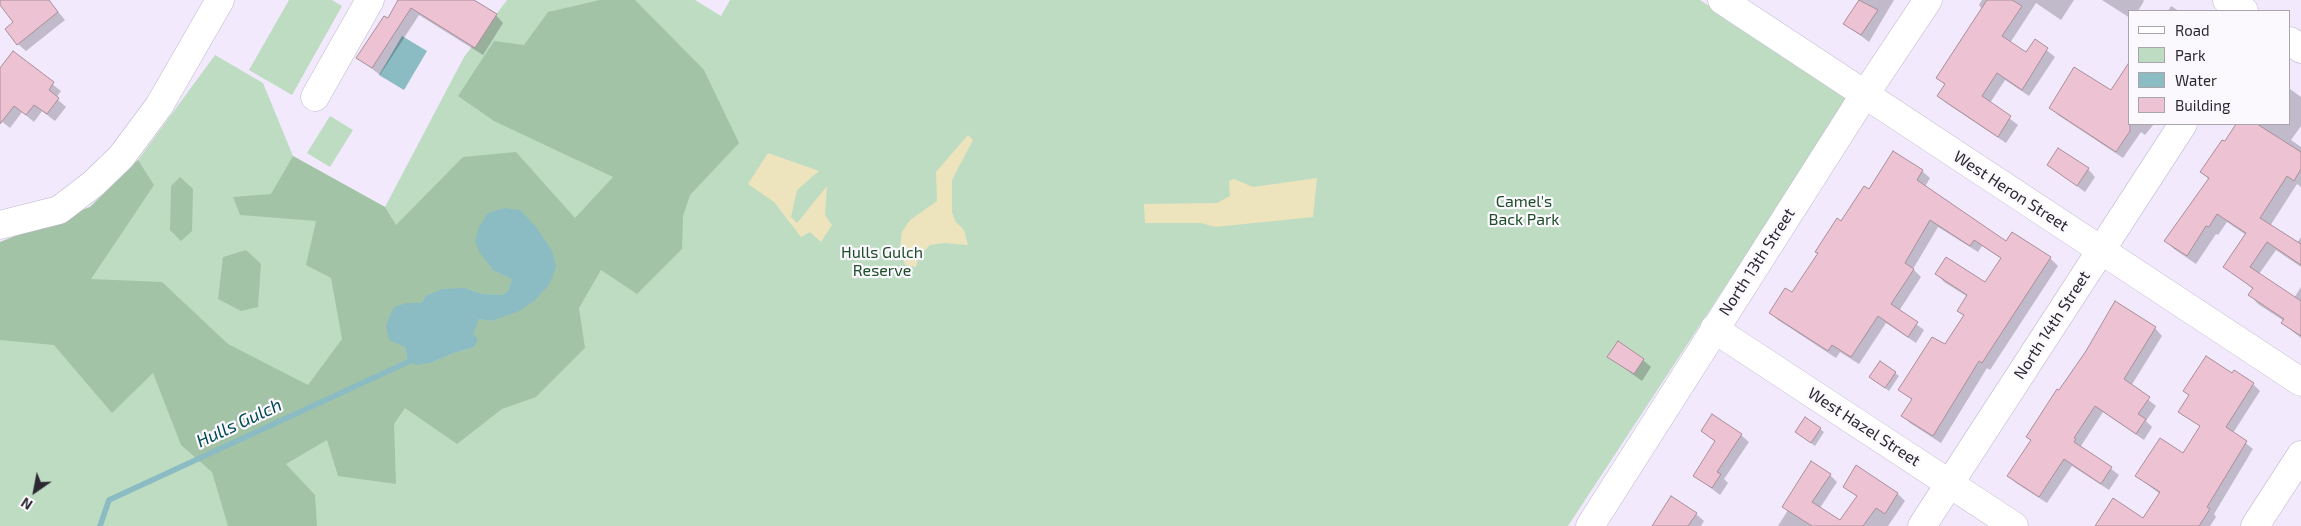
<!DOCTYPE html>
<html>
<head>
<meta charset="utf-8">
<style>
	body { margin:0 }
	#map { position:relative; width:2301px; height:526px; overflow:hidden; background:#f2e9fd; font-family:"Exo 2",sans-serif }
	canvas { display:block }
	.legend { position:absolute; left:2128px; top:10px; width:162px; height:115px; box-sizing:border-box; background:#fcf9fe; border:1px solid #a9a5ac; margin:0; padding:6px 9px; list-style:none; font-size:15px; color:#2c2831 }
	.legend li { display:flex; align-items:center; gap:10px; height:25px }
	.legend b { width:25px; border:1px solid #a9a5ac }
	.north { position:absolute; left:10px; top:466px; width:50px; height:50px; -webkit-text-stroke:4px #fcf9fe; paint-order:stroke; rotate:213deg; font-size:14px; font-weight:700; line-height:20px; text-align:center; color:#2c2831 }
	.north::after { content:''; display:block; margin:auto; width:18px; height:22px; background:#2c2831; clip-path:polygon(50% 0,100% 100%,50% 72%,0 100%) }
</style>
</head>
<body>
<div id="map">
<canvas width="2301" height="526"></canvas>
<ul class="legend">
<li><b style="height:6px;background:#fff"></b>Road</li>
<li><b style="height:14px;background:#bedcc2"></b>Park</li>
<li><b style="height:14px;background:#8bbbc3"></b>Water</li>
<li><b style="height:14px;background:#edc3d3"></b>Building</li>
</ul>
<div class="north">N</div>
</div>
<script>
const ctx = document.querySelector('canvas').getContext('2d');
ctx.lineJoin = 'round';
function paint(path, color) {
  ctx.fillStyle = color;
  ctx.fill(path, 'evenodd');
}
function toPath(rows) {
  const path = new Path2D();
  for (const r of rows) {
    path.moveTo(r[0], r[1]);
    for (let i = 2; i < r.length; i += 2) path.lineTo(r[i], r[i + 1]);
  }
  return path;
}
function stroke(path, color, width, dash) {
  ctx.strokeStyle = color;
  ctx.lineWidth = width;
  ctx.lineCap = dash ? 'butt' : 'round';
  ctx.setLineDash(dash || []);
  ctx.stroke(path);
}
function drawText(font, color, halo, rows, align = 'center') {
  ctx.font = font + ' "Exo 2",sans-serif';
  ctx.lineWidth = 4.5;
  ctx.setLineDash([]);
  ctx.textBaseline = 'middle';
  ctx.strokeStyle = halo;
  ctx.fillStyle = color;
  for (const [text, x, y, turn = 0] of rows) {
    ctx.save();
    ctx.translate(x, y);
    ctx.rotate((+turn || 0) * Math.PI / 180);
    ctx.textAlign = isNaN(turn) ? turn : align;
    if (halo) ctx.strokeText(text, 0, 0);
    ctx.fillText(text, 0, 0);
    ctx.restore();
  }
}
const green = toPath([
	[289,0,332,0,342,6,292,95,249,70],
	[507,0,695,0,721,16,730,0,1700,0,1849,98,1568,526,0,526,0,242,90,207,138,160,215,55,263,83,293,156,385,207,464,57],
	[330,116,353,130,330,167,307,153]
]);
const forest = toPath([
	[600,0,635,0,704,70,739,143,690,195,683,216,682,249,637,294,601,270,579,308,585,348,536,397,502,409,457,444,405,408,394,424,396,484,338,476,327,440,286,464,315,495,317,526,228,526,212,472,181,445,153,373,112,413,54,345,0,340,0,242,90,207,138,160,154,185,91,279,162,282,228,344,308,385,342,339,331,278,306,265,316,221,240,215,233,197,271,194,293,156,385,207,396,225,463,157,516,152,575,218,613,177,494,121,458,96,494,41,524,45,548,12],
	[494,271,549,285,501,317,492,321,479,319,472,334,474,347,451,354,433,362,408,362,405,347,407,303,421,303,426,296,465,288,482,294,502,295,508,291,512,279],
	[180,177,193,189,192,231,181,241,170,230,171,186],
	[246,250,261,264,258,307,241,311,218,299,223,257]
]);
const sand = toPath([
	[968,135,973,140,952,180,952,212,955,221,964,230,968,245,944,243,930,245,919,256,916,267,905,265,900,247,902,232,910,220,937,201,936,172],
	[768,153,819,171,797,190,791,217,797,223,827,186,825,215,832,225,821,242,810,232,801,237,774,202,748,184],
	[1317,178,1313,217,1215,227,1201,223,1145,223,1144,204,1217,203,1230,196,1229,181,1234,179,1253,187]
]);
const water = toPath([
	[402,36,427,51,404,90,379,75],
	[504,208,520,210,536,227,552,251,556,267,549,285,534,301,519,311,492,321,479,319,473,334,478,339,474,347,451,354,433,362,418,365,408,362,405,347,389,340,386,325,394,307,407,303,421,303,426,296,442,289,465,288,482,294,502,295,508,291,512,279,494,271,480,253,475,241,479,227,488,213]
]);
const shadow = toPath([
	[0,0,48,0,65,20,26,51,18,44,15,22,0,3],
	[401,0,471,0,496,15,503,23,483,55,419,15,380,75,358,58,388,20],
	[1860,0,1894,0,1869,42,1845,24],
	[1982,0,2074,0,2061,20,2036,3,2010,43,2027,54,2035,41,2055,57,2029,96,2005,80,1990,103,2018,125,2006,143,1946,103,1938,96,1945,85,1938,78,1982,9,1979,5],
	[2102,0,2143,0,2144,1,2138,11,2130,11,2130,18],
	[2171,6,2179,11,2168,11],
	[13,53,61,91,56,98,66,107,55,121,42,111,34,122,22,112,10,128,0,120,0,70],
	[2290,89,2301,97,2301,126,2291,140,2301,147,2301,187,2297,184,2270,226,2297,243,2301,237,2301,267,2276,250,2259,274,2294,298,2301,287,2301,338,2282,323,2284,321,2258,304,2250,295,2253,289,2225,267,2246,235,2227,222,2218,235,2216,234,2196,264,2174,249,2165,240,2209,180,2202,172,2239,124,2290,124],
	[2051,108,2130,124,2154,124,2145,135,2141,132,2123,158,2058,115],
	[2048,165,2088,169,2095,177,2085,192],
	[1922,171,1930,178,1925,187,2006,243,2050,258,2058,266,1990,370,1987,368,1941,443,1910,423,1903,416,1913,401,1900,390,1945,346,1964,316,1959,311,1968,297,1944,282,1937,274,1986,284,2002,259,1982,246,1978,252,1938,227,1913,269,1921,277,1899,311,1924,330,1916,343,1886,323,1859,364,1840,352,1836,358,1778,320,1771,313,1792,294,1842,222,1869,191],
	[2155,328,2162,336,2131,386,2156,406,2146,421,2152,427,2144,440,2103,412,2081,446,2119,475,2109,490,2072,466,2047,503,2016,483,2009,476,2060,392],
	[1609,357,1643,360,1651,367,1642,381],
	[1895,373,1899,376,1889,391,1874,380],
	[2232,375,2253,384,2260,391,2233,433,2253,449,2214,514,2216,517,2210,526,2096,526,2143,519,2160,494,2136,476,2183,455,2201,427,2180,412,2190,396,2185,391],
	[1820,429,1824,432,1815,446,1796,432],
	[1702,431,1741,435,1749,442,1724,479,1728,483,1720,495,1694,475,1716,442],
	[1857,467,1898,494,1905,501,1888,526,1778,526,1788,510,1830,475,1837,482,1820,508,1841,522,1857,497,1844,486],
	[1696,514,1704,521,1701,526,1653,526]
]);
const stream = toPath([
	[100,526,109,500,408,362]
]);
const building = toPath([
	[0,0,49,0,58,12,17,45,5,29,13,22,0,5,0,0],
	[398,0,474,0,497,14,475,48,411,8,372,68,356,58,384,16,388,18,398,0],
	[1859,0,1878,10,1861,35,1843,24,1859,0],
	[1987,0,2012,0,2022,6,2002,36,2026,52,2035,39,2048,48,2022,90,1997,73,1982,96,2011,116,1998,137,1937,96,1945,84,1936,78,1987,0],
	[13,51,54,82,49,90,59,98,47,114,34,105,26,115,14,106,0,124,0,68,13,51],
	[2130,61,2130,131,2116,152,2049,108,2074,67,2111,90,2130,61],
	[2236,124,2257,124,2301,152,2301,169,2294,181,2287,176,2260,218,2301,244,2301,265,2267,242,2250,267,2301,301,2301,336,2281,323,2284,319,2248,295,2253,288,2223,267,2246,233,2217,214,2209,227,2206,226,2187,256,2164,241,2209,178,2200,172,2222,140,2225,141,2236,124],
	[2058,148,2089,168,2077,186,2047,165,2058,148],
	[1893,151,1923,170,1917,180,2006,241,2012,232,2051,257,1982,363,1979,361,1933,436,1901,416,1912,399,1898,390,1932,337,1945,344,1964,315,1957,311,1967,295,1935,274,1946,257,1985,282,2001,258,1974,240,1970,246,1930,220,1905,263,1914,269,1891,304,1918,322,1908,337,1878,316,1851,357,1832,345,1828,351,1769,313,1785,288,1792,292,1818,253,1815,252,1837,218,1841,221,1864,186,1869,189,1893,151],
	[2115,301,2156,327,2124,379,2150,397,2138,414,2146,419,2136,434,2095,406,2074,438,2076,439,2074,442,2112,467,2101,484,2064,459,2039,497,2007,476,2031,440,2026,437,2057,389,2059,390,2086,351,2115,301],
	[1618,341,1644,359,1634,374,1607,357,1618,341],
	[2206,356,2232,373,2234,370,2254,383,2226,427,2247,441,2207,507,2210,509,2199,526,2095,526,2113,498,2143,518,2160,492,2135,476,2160,438,2183,453,2200,426,2178,412,2189,395,2183,391,2206,356],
	[1880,361,1896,372,1885,388,1869,377,1880,361],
	[1712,414,1742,434,1717,472,1721,474,1712,488,1693,476,1715,441,1701,431,1712,414],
	[1805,417,1821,428,1811,443,1795,432,1805,417],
	[1811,461,1831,474,1812,502,1840,520,1857,496,1843,487,1856,465,1898,493,1885,514,1876,508,1863,526,1812,526,1782,507,1811,461],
	[1671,496,1697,513,1688,526,1652,526,1671,496]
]);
const minor = toPath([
	[1722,0,2301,382],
	[2227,0,2244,11],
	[2290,41,2301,49],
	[315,97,370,0],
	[0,225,59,210,93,184,121,157,159,106,220,0],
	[1714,329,2014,526],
	[1590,526,1856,108,1928,0],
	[1922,526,2183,124],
	[2255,526,2301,455]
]);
const streetNames = [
	["West Heron Street",2011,191,33],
	["North 13th Street",1757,262,-57],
	["North 14th Street",2052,325,-57],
	["West Hazel Street",1864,427,33]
];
const parkNames = [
	["Camel's",1524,202],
	["Back Park",1524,220],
	["Hulls Gulch",882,253],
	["Reserve",882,271]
];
const waterNames = [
	["Hulls Gulch",239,423,-25]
];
paint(green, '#bedcc2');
paint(forest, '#a3c3a7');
paint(sand, '#ede4be');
paint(water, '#8bbbc3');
paint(shadow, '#0003');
stroke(stream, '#8bbbc3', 5.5);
paint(building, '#edc3d3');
stroke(building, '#a88e98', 1);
stroke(minor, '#c0b6cd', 29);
stroke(minor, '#fff', 28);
drawText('16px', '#2c2831', '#fcf9fe', streetNames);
drawText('16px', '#1d4e29', '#fcf9fe', parkNames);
drawText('italic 18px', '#004b53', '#fcf9fe', waterNames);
</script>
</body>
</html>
